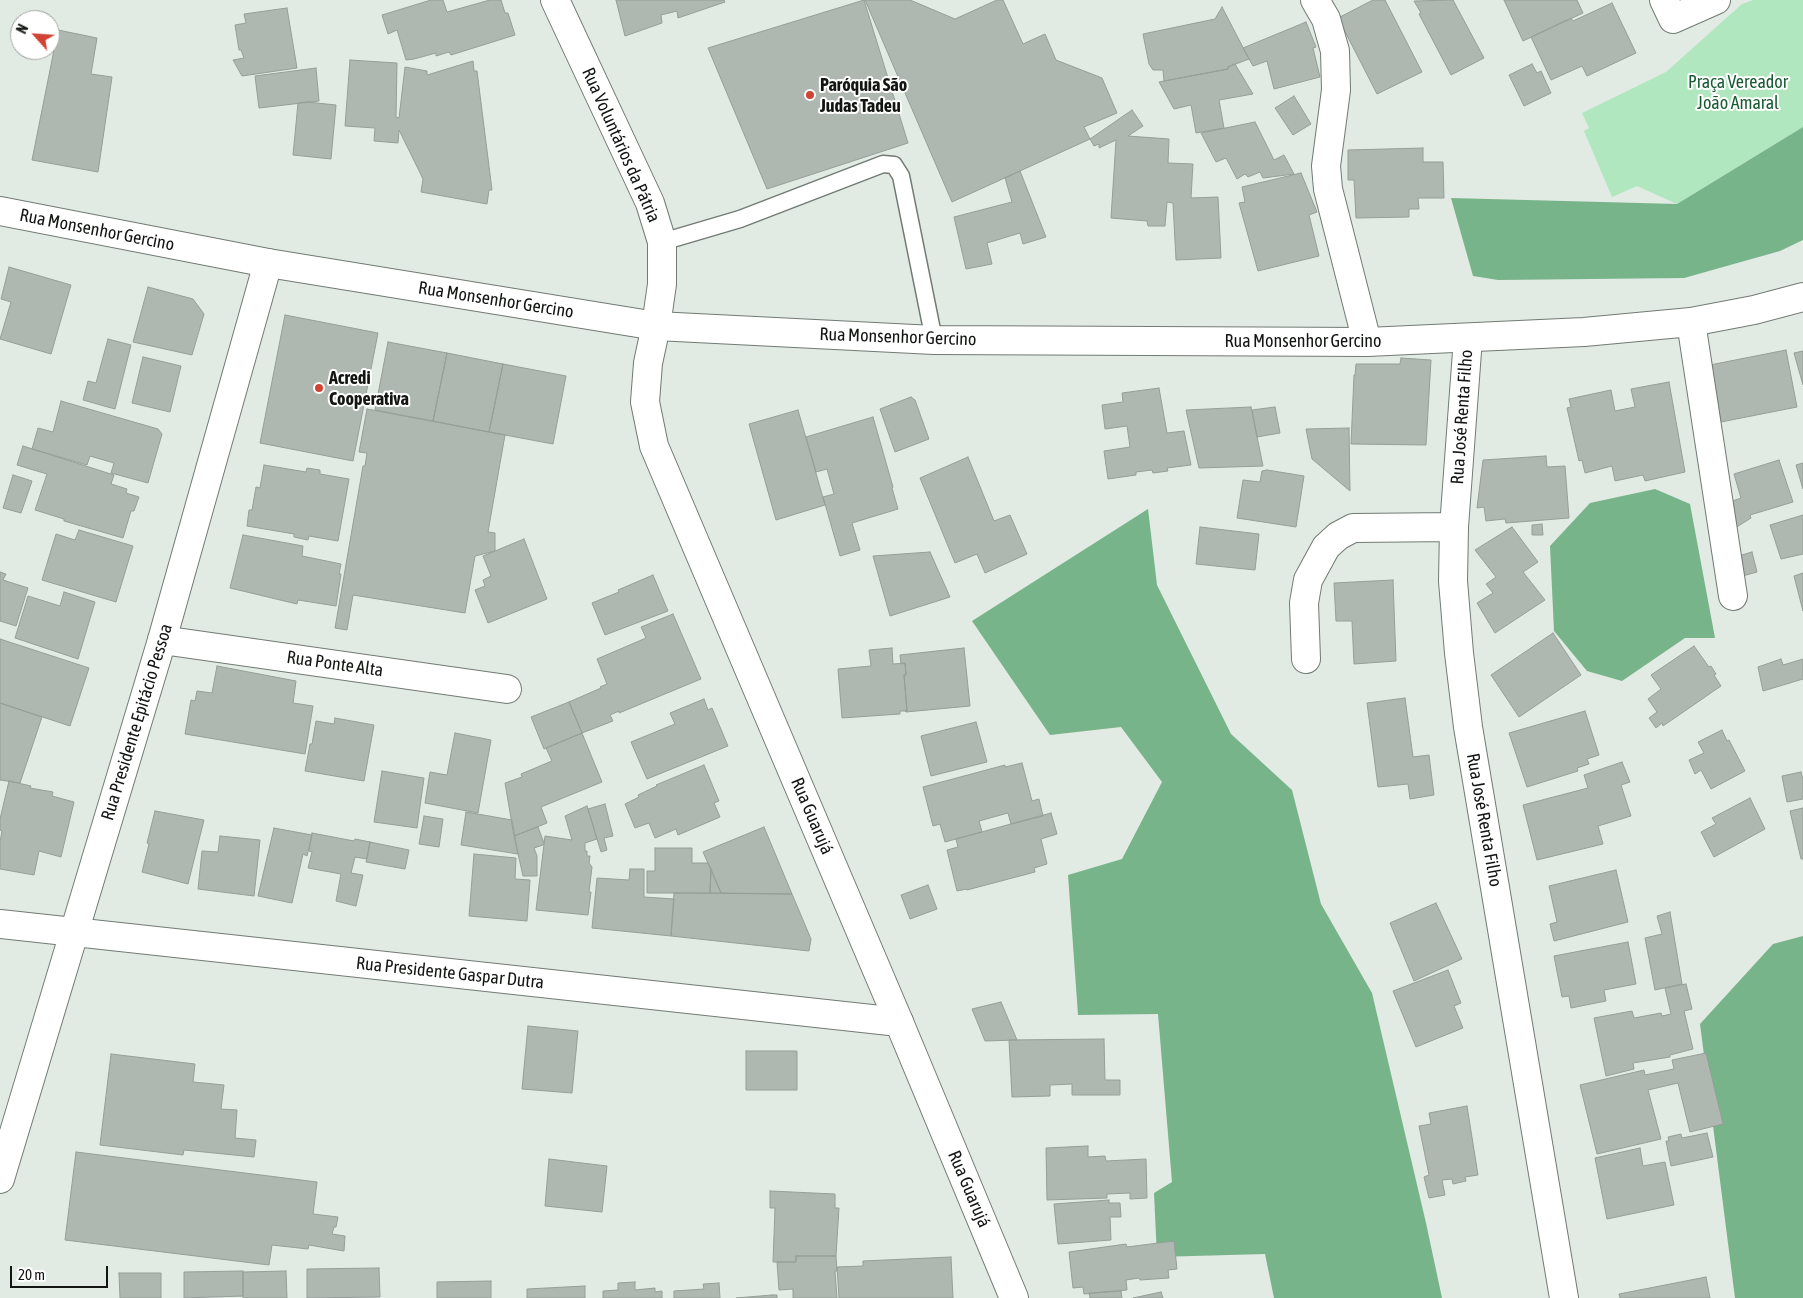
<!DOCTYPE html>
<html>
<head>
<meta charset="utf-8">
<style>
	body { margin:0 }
	#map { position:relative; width:1803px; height:1298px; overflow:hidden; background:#e1eae3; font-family:"Asap Condensed",sans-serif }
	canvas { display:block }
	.north { position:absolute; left:10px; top:10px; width:50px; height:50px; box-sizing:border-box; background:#fff; border:1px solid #a0a1a0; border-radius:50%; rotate:296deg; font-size:14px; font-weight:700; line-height:20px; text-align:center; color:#121512 }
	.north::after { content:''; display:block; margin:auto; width:18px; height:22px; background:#d14434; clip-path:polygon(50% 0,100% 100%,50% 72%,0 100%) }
	.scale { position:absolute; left:10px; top:1266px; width:98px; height:22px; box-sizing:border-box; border:2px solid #121512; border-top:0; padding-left:6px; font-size:15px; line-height:18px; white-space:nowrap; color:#121512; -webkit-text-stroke:4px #fff; paint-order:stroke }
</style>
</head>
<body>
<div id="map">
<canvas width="1803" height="1298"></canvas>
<div class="north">N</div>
<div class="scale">20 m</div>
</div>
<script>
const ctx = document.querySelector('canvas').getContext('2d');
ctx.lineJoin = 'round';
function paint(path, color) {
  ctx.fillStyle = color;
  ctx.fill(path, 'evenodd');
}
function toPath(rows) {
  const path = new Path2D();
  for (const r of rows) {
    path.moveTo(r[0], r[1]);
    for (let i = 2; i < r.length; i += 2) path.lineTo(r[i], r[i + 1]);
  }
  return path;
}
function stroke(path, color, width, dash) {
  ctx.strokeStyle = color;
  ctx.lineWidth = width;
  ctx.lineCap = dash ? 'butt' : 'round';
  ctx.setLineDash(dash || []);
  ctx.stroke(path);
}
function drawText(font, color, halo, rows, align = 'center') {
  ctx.font = font + ' "Asap Condensed",sans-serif';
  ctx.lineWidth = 4;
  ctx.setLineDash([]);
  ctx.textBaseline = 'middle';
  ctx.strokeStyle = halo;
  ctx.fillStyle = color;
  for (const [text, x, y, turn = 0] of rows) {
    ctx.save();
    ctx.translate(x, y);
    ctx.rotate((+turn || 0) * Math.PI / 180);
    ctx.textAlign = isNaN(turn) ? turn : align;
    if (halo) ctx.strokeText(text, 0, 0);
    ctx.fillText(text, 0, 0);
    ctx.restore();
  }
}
const green = toPath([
	[1753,0,1803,0,1803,127,1677,204,1637,186,1612,197,1584,131,1589,128,1582,113,1666,72,1742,4]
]);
const forest = toPath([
	[1803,127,1803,240,1780,251,1684,278,1498,280,1473,276,1451,198,1677,204],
	[1655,489,1690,504,1715,638,1685,638,1622,681,1587,671,1554,631,1550,546,1590,503],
	[1148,509,1157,585,1231,734,1292,790,1321,904,1372,993,1426,1223,1442,1298,1274,1298,1265,1254,1157,1257,1154,1193,1172,1182,1158,1014,1078,1015,1068,875,1122,859,1162,782,1121,727,1050,735,972,621],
	[1803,936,1803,1298,1735,1298,1700,1024,1773,944]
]);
const building = toPath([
	[431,0,443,0,447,12,490,0,501,0,505,13,508,13,515,35,451,55,449,52,436,56,436,53,414,59,406,60,397,30,388,34,382,15,431,0],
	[616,0,724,0,725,2,678,18,677,11,661,15,662,23,625,36,616,0],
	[864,0,908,143,767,189,708,48,864,0],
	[865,0,910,0,955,19,997,0,1003,0,1023,44,1045,34,1056,60,1102,78,1117,113,1084,127,1090,139,952,202,865,0],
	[1373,0,1385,0,1422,72,1377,94,1338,18,1373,0],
	[1453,0,1484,58,1451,75,1419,14,1421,13,1414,1,1453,0],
	[1504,0,1577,0,1583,13,1523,41,1504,0],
	[1612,3,1636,53,1587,76,1582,66,1551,80,1531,37,1571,18,1573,21,1612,3],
	[1222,7,1249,59,1228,67,1228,69,1164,81,1163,70,1153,70,1149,64,1143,34,1215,19,1222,7],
	[287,8,297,68,242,76,233,60,244,58,241,50,239,50,235,25,246,23,244,14,287,8],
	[1306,22,1316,47,1313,48,1320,77,1274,89,1267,61,1253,66,1243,48,1306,22],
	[58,30,97,38,91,74,112,77,98,172,32,160,58,30],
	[350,60,397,63,396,117,399,118,405,67,427,71,427,75,473,61,474,71,477,71,492,190,489,190,487,204,421,192,423,179,399,130,398,143,374,141,375,128,345,126,350,60],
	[1235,64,1253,94,1219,100,1224,128,1196,133,1191,105,1174,109,1159,82,1228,69,1228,67,1235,64],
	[1532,64,1537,73,1541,71,1551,93,1524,106,1509,75,1532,64],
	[316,68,319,101,259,108,255,76,316,68],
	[1294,96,1311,124,1293,135,1275,108,1294,96],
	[307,102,336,105,331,159,293,155,298,103,307,102],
	[1132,110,1143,126,1128,136,1169,139,1168,163,1193,164,1191,198,1218,197,1221,258,1176,260,1173,203,1167,202,1165,226,1148,226,1147,221,1111,218,1116,140,1099,148,1099,144,1094,146,1090,139,1132,110],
	[1255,122,1274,160,1284,155,1294,174,1263,178,1260,172,1248,177,1245,174,1237,179,1226,158,1216,162,1201,133,1255,122],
	[1423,148,1423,162,1443,162,1444,198,1418,198,1419,209,1409,209,1409,217,1356,218,1354,180,1348,180,1348,150,1423,148],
	[1020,171,1046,237,1023,244,1020,233,987,243,992,264,966,269,954,217,1012,202,1005,178,1020,171],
	[1301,173,1317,212,1309,215,1319,256,1258,271,1239,203,1245,202,1242,187,1301,173],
	[9,267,71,285,51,354,0,339,11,302,1,299,9,267],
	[148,287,193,299,204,314,192,355,133,342,148,287],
	[285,315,378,333,353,461,260,443,285,315],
	[108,339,131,345,115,409,83,400,88,381,96,383,108,339],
	[388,342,447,353,433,421,375,410,388,342],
	[1786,350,1797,407,1721,422,1710,365,1786,350],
	[1803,351,1803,385,1794,353,1803,351],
	[447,353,503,364,489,432,433,421,447,353],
	[143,357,181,366,170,412,132,403,143,357],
	[1401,358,1431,360,1426,445,1351,444,1354,375,1355,375,1356,364,1400,364,1401,358],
	[503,364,566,376,553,444,489,432,503,364],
	[1669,382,1685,472,1645,481,1643,475,1615,481,1612,466,1585,473,1582,460,1579,461,1567,408,1571,407,1569,399,1611,390,1615,411,1635,407,1631,389,1669,382],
	[1159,388,1167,433,1184,431,1191,465,1167,468,1168,471,1153,473,1152,470,1136,472,1136,475,1108,479,1104,451,1130,447,1127,426,1105,429,1102,405,1123,402,1122,393,1159,388],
	[911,397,915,400,929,439,895,452,880,409,911,397],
	[61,401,158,429,162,434,148,483,111,473,114,463,90,456,87,465,32,449,38,428,53,432,61,401],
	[1251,407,1263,466,1199,468,1186,410,1251,407],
	[1275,407,1280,433,1257,437,1252,410,1275,407],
	[367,409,505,435,488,532,495,533,495,551,475,556,465,613,353,595,347,630,335,628,363,466,365,466,367,453,359,452,367,409],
	[798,410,825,505,776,520,749,424,798,410],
	[873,417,893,487,892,488,898,509,852,523,860,550,840,556,823,497,834,494,827,469,816,472,806,437,873,417],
	[1349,428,1350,491,1312,459,1306,429,1349,428],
	[23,446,114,475,111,484,127,489,126,493,139,497,134,511,131,511,123,538,64,521,64,519,35,510,47,474,17,465,23,446],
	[1546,456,1547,467,1565,466,1569,518,1506,523,1505,519,1486,521,1484,507,1477,508,1483,460,1546,456],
	[968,457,994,521,1010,515,1027,554,985,573,977,554,955,563,920,478,968,457],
	[1779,460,1793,502,1750,515,1751,518,1732,530,1724,504,1741,498,1734,474,1779,460],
	[1803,463,1803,489,1796,465,1803,463],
	[264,465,306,472,307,468,320,470,320,474,349,479,338,541,309,536,308,540,294,537,294,534,247,526,249,510,252,510,256,487,260,488,264,465],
	[1267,470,1304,476,1296,527,1237,518,1243,480,1260,482,1262,471,1267,470],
	[13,475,32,481,21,513,3,508,13,475],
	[1803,515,1803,554,1781,559,1770,525,1803,515],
	[1542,524,1543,535,1532,535,1532,525,1542,524],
	[1200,527,1259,534,1255,570,1196,564,1200,527],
	[1512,527,1538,562,1523,572,1545,600,1495,633,1477,603,1493,593,1486,584,1496,577,1475,550,1512,527],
	[79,530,133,546,116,602,42,580,56,534,75,540,79,530],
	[243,535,303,546,302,556,341,564,339,574,341,574,336,606,298,600,297,604,230,588,243,535],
	[524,539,547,599,488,623,475,590,485,586,483,580,491,576,483,556,524,539],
	[930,552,950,597,890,616,873,556,930,552],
	[1752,552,1757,572,1739,577,1735,557,1752,552],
	[0,572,6,574,3,580,28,588,16,626,0,621,0,572],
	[1803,573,1803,611,1794,576,1803,573],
	[653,575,668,611,605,635,592,603,619,592,618,590,653,575],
	[1393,580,1396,661,1354,664,1352,621,1336,621,1334,583,1393,580],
	[64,592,95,602,78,659,15,638,28,596,60,606,64,592],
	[673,614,701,679,619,713,619,711,610,715,613,721,582,733,569,702,601,688,600,687,607,684,597,659,646,638,641,627,673,614],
	[1553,633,1581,675,1519,717,1491,675,1553,633],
	[0,639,89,668,70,726,0,703,0,639],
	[1694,646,1709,667,1711,666,1716,674,1714,675,1721,686,1663,726,1662,723,1656,728,1649,718,1657,712,1648,699,1661,689,1651,675,1694,646],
	[892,648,893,664,905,663,906,675,904,675,907,711,900,711,900,714,842,718,838,669,871,666,869,650,892,648],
	[964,648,970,706,906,712,905,711,907,711,904,675,906,675,905,663,901,664,900,655,964,648],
	[1781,659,1783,665,1803,659,1803,679,1763,691,1758,667,1781,659],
	[217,666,296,681,293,703,313,706,305,754,185,734,191,700,195,701,197,691,212,693,217,666],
	[1405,698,1413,757,1429,755,1434,795,1410,799,1408,784,1378,787,1367,703,1405,698],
	[704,699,708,710,712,708,728,746,647,779,631,742,675,724,670,713,704,699],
	[569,702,582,733,544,749,531,717,569,702],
	[0,703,42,717,20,783,0,780,0,703],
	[1585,711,1599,755,1587,759,1589,764,1577,768,1578,771,1527,787,1509,733,1585,711],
	[335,718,374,725,364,781,305,771,310,744,312,744,316,721,334,724,335,718],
	[976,722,987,762,931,776,921,736,976,722],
	[1722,730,1727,741,1729,740,1745,771,1711,789,1701,770,1695,774,1689,760,1704,753,1698,742,1722,730],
	[455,733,491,740,478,813,425,803,430,772,447,775,455,733],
	[582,733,602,782,541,807,547,823,514,836,505,783,522,777,521,774,552,761,546,748,582,733],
	[1622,762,1630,782,1621,785,1631,816,1598,826,1603,844,1537,860,1523,805,1588,788,1584,775,1622,762],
	[1022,763,1032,801,1039,799,1043,816,1011,824,1008,813,979,821,982,832,945,842,940,824,933,826,923,787,1005,765,1005,767,1022,763],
	[704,765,719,801,714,803,720,817,678,835,676,829,655,838,649,823,635,828,625,804,639,797,638,795,657,786,656,785,704,765],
	[382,771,424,778,417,828,374,822,382,771],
	[1801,772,1803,779,1803,799,1787,802,1782,776,1801,772],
	[9,781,31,786,30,788,53,792,52,796,74,802,61,857,39,851,34,875,0,869,0,842,2,831,0,830,0,819,9,781],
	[1750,798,1765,829,1714,857,1701,832,1716,824,1712,818,1750,798],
	[605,804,613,836,604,838,607,850,601,852,588,809,605,804],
	[587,806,597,839,585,843,585,851,587,851,587,856,590,856,589,863,592,867,589,892,591,892,588,915,536,910,545,836,572,840,565,816,587,806],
	[1803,808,1803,859,1801,859,1790,811,1803,808],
	[155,811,204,820,188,884,142,872,149,844,147,843,155,811],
	[466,812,512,820,518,854,461,845,466,812],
	[1051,813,1057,834,1041,839,1047,864,1034,868,1035,872,967,890,967,889,957,891,947,850,958,847,956,839,1051,813],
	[424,816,443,819,439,847,419,844,424,816],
	[538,827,544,843,543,845,534,848,537,856,537,876,523,876,514,836,538,827],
	[764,827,792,894,721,893,703,852,764,827],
	[274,828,312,835,307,856,303,854,292,903,258,896,274,828],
	[312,833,354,841,355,839,370,842,367,859,355,857,351,873,363,875,356,906,336,901,341,874,308,868,312,852,309,851,312,833],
	[220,836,260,840,254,896,198,889,202,851,218,852,220,836],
	[370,842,409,850,405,869,366,862,370,842],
	[655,848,692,848,692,863,708,863,711,869,710,893,647,893,647,871,655,871,655,848],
	[474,854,516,858,515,879,530,880,527,921,469,916,474,854],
	[630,869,644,869,644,897,674,899,671,936,592,928,597,878,629,880,630,869],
	[711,869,721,893,710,893,711,869],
	[1616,870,1628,922,1554,941,1550,924,1557,922,1549,886,1616,870],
	[928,885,937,909,910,919,901,895,928,885],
	[674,893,792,894,811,939,809,951,671,936,674,893],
	[1436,903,1462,959,1414,981,1390,923,1436,903],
	[1670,912,1682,984,1655,990,1645,938,1662,934,1657,916,1670,912],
	[1628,942,1636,984,1604,990,1606,1001,1571,1008,1569,996,1562,997,1554,956,1628,942],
	[1448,970,1461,1003,1454,1006,1463,1028,1416,1047,1393,991,1448,970],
	[1686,984,1692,1009,1684,1011,1693,1049,1670,1055,1670,1057,1633,1063,1634,1069,1606,1076,1594,1018,1632,1011,1634,1018,1661,1013,1662,1016,1671,1014,1665,988,1686,984],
	[1001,1002,1017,1040,985,1041,972,1009,1001,1002],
	[528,1026,578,1031,572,1093,522,1089,528,1026],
	[1104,1039,1105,1080,1120,1080,1120,1095,1072,1095,1072,1084,1050,1085,1050,1096,1012,1097,1009,1040,1104,1039],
	[746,1051,797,1051,797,1090,746,1090,746,1051],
	[1706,1053,1723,1124,1690,1132,1678,1083,1648,1090,1661,1139,1597,1154,1580,1085,1644,1070,1645,1075,1674,1069,1672,1060,1706,1053],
	[111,1054,195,1064,193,1082,224,1085,221,1109,237,1110,235,1138,256,1140,254,1157,184,1150,183,1155,100,1145,111,1054],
	[1467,1106,1478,1175,1465,1177,1466,1181,1453,1184,1452,1179,1442,1180,1445,1195,1429,1198,1424,1177,1429,1175,1419,1126,1431,1124,1429,1113,1467,1106],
	[1707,1133,1713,1157,1671,1166,1666,1141,1669,1141,1668,1137,1681,1134,1682,1138,1707,1133],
	[1088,1146,1088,1157,1105,1156,1106,1161,1146,1159,1147,1198,1130,1199,1130,1193,1107,1194,1107,1198,1047,1200,1046,1148,1088,1146],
	[1640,1148,1643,1166,1665,1162,1674,1205,1607,1219,1595,1158,1640,1148],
	[76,1152,317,1182,313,1214,338,1217,336,1227,334,1227,332,1234,345,1236,344,1251,309,1245,308,1249,272,1245,269,1265,65,1240,76,1152],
	[549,1159,607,1166,602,1212,545,1206,549,1159],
	[770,1191,835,1194,835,1208,839,1208,836,1256,796,1256,796,1262,773,1262,775,1208,770,1208,770,1191],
	[1109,1200,1109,1203,1120,1203,1121,1217,1110,1217,1111,1240,1058,1244,1054,1204,1109,1200],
	[1174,1241,1177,1269,1168,1270,1169,1278,1140,1280,1139,1278,1126,1280,1127,1290,1084,1294,1083,1287,1073,1288,1069,1252,1126,1244,1127,1247,1174,1241],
	[796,1256,836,1256,837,1271,835,1271,837,1298,793,1298,793,1289,779,1290,777,1262,796,1262,796,1256],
	[951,1257,953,1298,839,1298,837,1267,863,1266,863,1261,951,1257],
	[379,1268,380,1297,307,1298,307,1269,379,1268],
	[243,1271,243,1296,184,1298,184,1272,243,1271],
	[286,1271,287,1298,243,1298,243,1272,286,1271],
	[119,1273,161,1273,161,1298,120,1298,119,1273],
	[1706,1277,1710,1298,1620,1298,1619,1294,1706,1277],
	[491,1281,491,1298,437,1298,437,1282,491,1281],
	[635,1282,635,1290,655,1288,655,1292,662,1291,662,1298,603,1298,603,1291,618,1290,618,1283,635,1282],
	[719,1283,720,1298,674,1298,674,1291,704,1289,703,1284,719,1283],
	[585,1286,585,1298,527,1298,527,1289,585,1286],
	[1121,1291,1122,1298,1090,1298,1089,1293,1121,1291],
	[1161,1292,1163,1298,1133,1298,1161,1292],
	[772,1295,777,1295,777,1298,736,1298,772,1295]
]);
const service = toPath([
	[662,242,740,219,883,164,894,165,901,176,934,340]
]);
const minor = toPath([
	[1315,0,1326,19,1335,51,1336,90,1326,166,1328,189,1367,342],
	[1664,0,1673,19,1716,0],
	[1691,322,1733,596],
	[1468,338,1454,527,1453,581,1459,653,1468,727,1564,1298],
	[162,640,507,689],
	[1306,659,1304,603,1308,580,1326,547,1338,536,1353,528,1454,527],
	[0,924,899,1022]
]);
const tertiary = toPath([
	[555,0,650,203,662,242,662,284,656,326,648,363,645,402,654,446,899,1022,1014,1298],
	[0,1179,162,640,268,263]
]);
const primary = toPath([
	[0,211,268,263,656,326,934,340,1367,342,1584,332,1691,322,1754,310,1803,297]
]);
const markers = [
	[810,95,5,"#d14434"],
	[319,388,5,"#d14434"]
];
const parkNames = [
	["Praça Vereador",1738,82],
	["João Amaral",1738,103]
];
const poiNames = [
	["Paróquia São",820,85],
	["Judas Tadeu",820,106],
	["Acredi",329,378],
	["Cooperativa",329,399]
];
const streetNames = [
	["Rua Voluntários da Pátria",621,145,66],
	["Rua Monsenhor Gercino",97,230,11],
	["Rua Monsenhor Gercino",496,300,9],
	["Rua Monsenhor Gercino",898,337,2],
	["Rua Monsenhor Gercino",1303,341],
	["Rua José Renta Filho",1462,417,-86],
	["Rua Ponte Alta",335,664,8],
	["Rua Presidente Epitácio Pessoa",137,722,-73],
	["Rua Guarujá",812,816,67],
	["Rua José Renta Filho",1484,820,80],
	["Rua Presidente Gaspar Dutra",450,973,6],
	["Rua Guarujá",969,1189,67]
];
paint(green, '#b0e7bf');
paint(forest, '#78b48a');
paint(building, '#afb7b1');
stroke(building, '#969e98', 1);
stroke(service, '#727a74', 19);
stroke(minor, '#727a74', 30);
stroke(tertiary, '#727a74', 30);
stroke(primary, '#727a74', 30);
stroke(service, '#fff', 16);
stroke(minor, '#fff', 28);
stroke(tertiary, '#fff', 28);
stroke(primary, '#fff', 28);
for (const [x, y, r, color] of markers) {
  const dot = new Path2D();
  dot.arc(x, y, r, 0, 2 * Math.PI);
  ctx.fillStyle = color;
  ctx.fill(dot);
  stroke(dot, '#fff', 2);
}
drawText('18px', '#185b33', '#fff', parkNames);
drawText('bold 18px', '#121512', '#fff', poiNames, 'left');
drawText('18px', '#121512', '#fff', streetNames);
</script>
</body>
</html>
